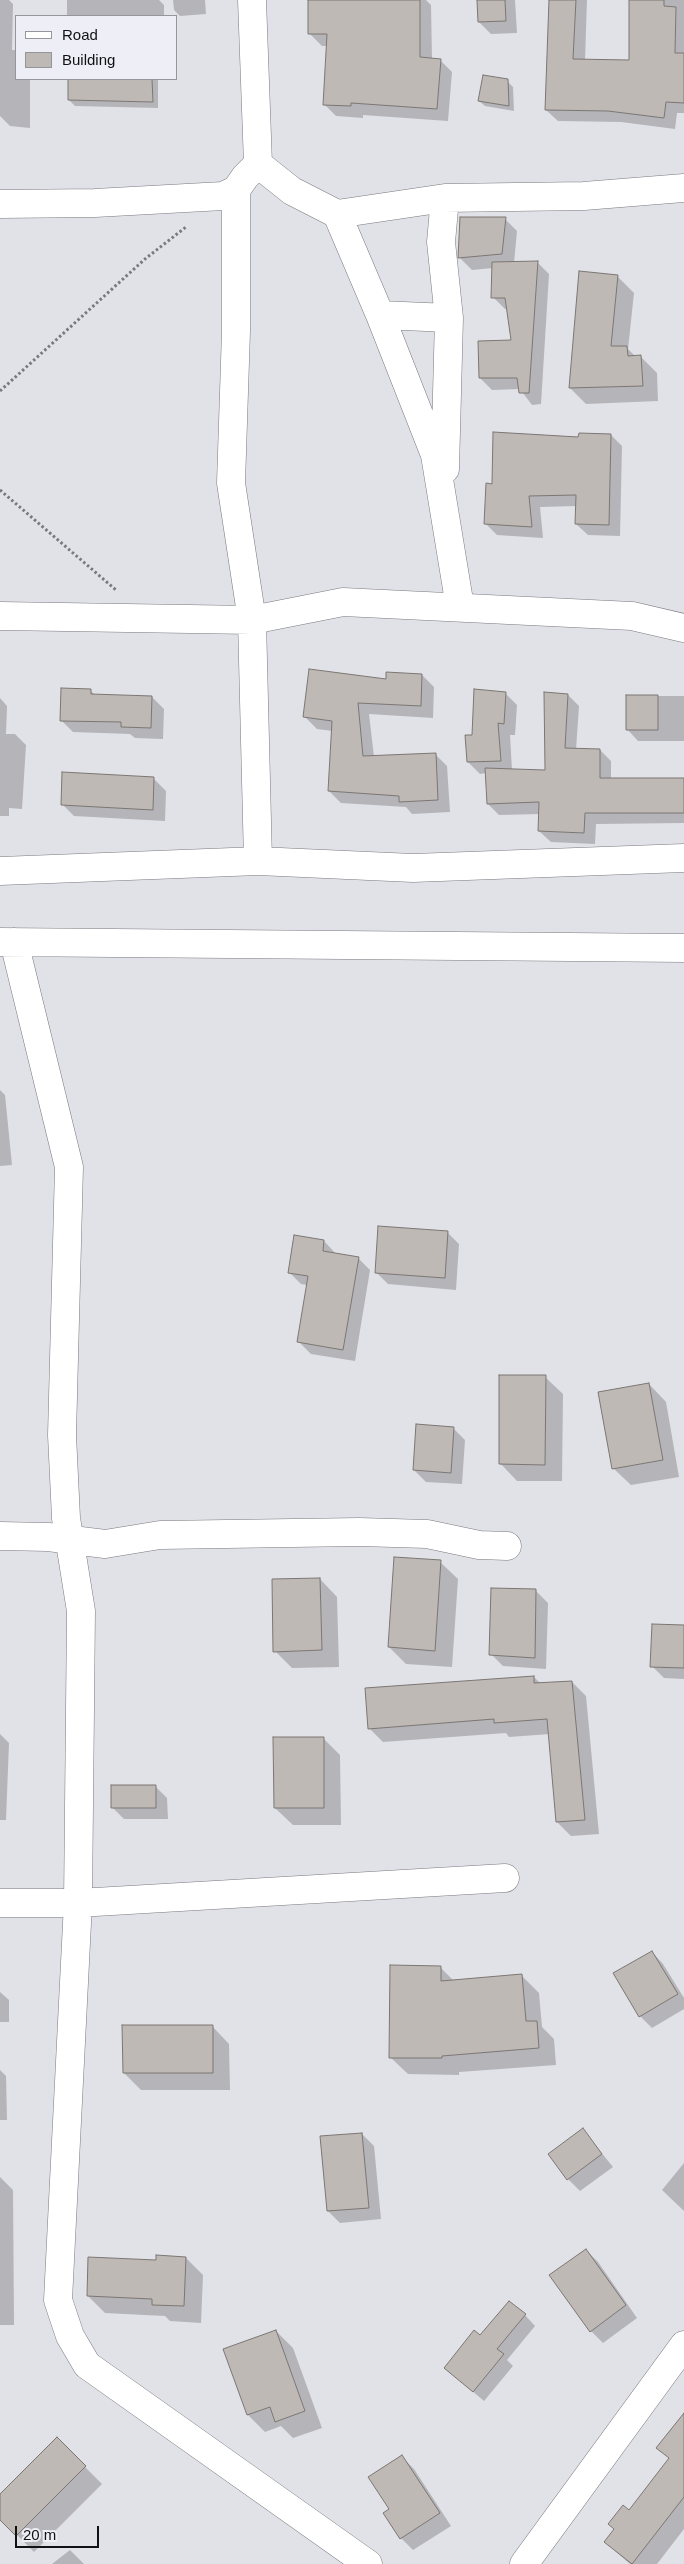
<!DOCTYPE html>
<html>
<head>
<meta charset="utf-8">
<style>
	body { margin:0 }
	#map { position:relative; width:684px; height:2564px; overflow:hidden; background:#e1e2e8; font-family:Helvetica,sans-serif }
	canvas { display:block }
	.legend { position:absolute; left:15px; top:15px; width:162px; height:65px; box-sizing:border-box; background:#eeeff6; border:1px solid #95969b; margin:0; padding:6px 9px; list-style:none; font-size:15px; color:#101113 }
	.legend li { display:flex; align-items:center; gap:10px; height:25px }
	.legend b { width:25px; border:1px solid #95969b }
	.scale { position:absolute; left:15px; top:2526px; width:84px; height:22px; box-sizing:border-box; border:2px solid #101113; border-top:0; padding-left:6px; font-size:15px; line-height:18px; white-space:nowrap; color:#101113; -webkit-text-stroke:4px #eeeff6; paint-order:stroke }
</style>
</head>
<body>
<div id="map">
<canvas width="684" height="2564"></canvas>
<ul class="legend">
<li><b style="height:6px;background:#fff"></b>Road</li>
<li><b style="height:14px;background:#bfb9b5"></b>Building</li>
</ul>
<div class="scale">20 m</div>
</div>
<script>
const ctx = document.querySelector('canvas').getContext('2d');
ctx.lineJoin = 'round';
function paint(path, color) {
  ctx.fillStyle = color;
  ctx.fill(path, 'evenodd');
}
function toPath(rows) {
  const path = new Path2D();
  for (const r of rows) {
    path.moveTo(r[0], r[1]);
    for (let i = 2; i < r.length; i += 2) path.lineTo(r[i], r[i + 1]);
  }
  return path;
}
function stroke(path, color, width, dash) {
  ctx.strokeStyle = color;
  ctx.lineWidth = width;
  ctx.lineCap = dash ? 'butt' : 'round';
  ctx.setLineDash(dash || []);
  ctx.stroke(path);
}
const shadow = toPath([
	[0,0,9,0,13,4,12,50,16,50,16,79,30,79,30,128,10,126,0,116],
	[67,0,159,0,164,5,164,16,67,16],
	[173,0,205,0,206,14,180,16,174,10],
	[310,0,426,0,431,5,432,59,440,60,452,72,448,121,363,115,363,118,336,116,324,104,328,46,322,46,310,34],
	[478,0,515,0,517,33,491,34,479,22],
	[550,0,587,0,585,61,630,61,630,0,684,0,684,113,677,113,675,129,621,122,558,121,546,110],
	[69,79,158,79,158,108,75,106,69,100],
	[507,81,513,87,514,111,485,106,479,101],
	[505,219,517,231,514,263,537,262,549,274,541,404,532,405,520,389,492,390,480,378,513,341,508,309,505,309,493,297,493,268,472,270,460,258],
	[617,276,634,293,628,349,636,357,641,357,657,373,658,401,586,404,570,388],
	[611,435,622,446,620,536,588,535,576,524,577,506,540,507,543,538,497,535,485,523,493,485,580,438],
	[422,675,434,687,433,718,369,714,374,757,435,754,447,766,450,812,412,814,406,807,341,803,329,791,333,731,317,729,305,717,387,680],
	[91,691,95,695,152,697,164,709,163,739,135,738,130,734,73,732,61,720],
	[505,693,517,705,515,735,510,735,512,770,546,772,568,695,579,706,576,750,600,750,611,761,611,779,684,779,684,741,638,741,627,729,627,696,684,696,684,823,596,824,595,844,551,842,539,831,540,814,499,815,488,804,486,773,480,774,468,762,473,736],
	[0,698,7,706,6,734,15,734,26,745,22,809,9,808,9,816,0,816],
	[154,779,166,791,165,821,74,816,62,804],
	[0,1090,5,1095,12,1165,0,1166],
	[447,1232,459,1244,456,1290,388,1284,376,1272],
	[324,1241,336,1254,358,1258,370,1270,355,1361,311,1354,299,1342,307,1285,301,1284,289,1272],
	[545,1377,563,1394,562,1481,517,1481,500,1463],
	[649,1384,666,1402,679,1477,631,1485,613,1468],
	[453,1428,465,1440,462,1484,426,1482,414,1470],
	[440,1562,458,1579,452,1667,406,1664,389,1647],
	[320,1579,337,1597,339,1667,292,1668,275,1651],
	[536,1591,548,1603,546,1669,503,1666,491,1654],
	[684,1626,684,1679,664,1678,652,1666],
	[534,1677,541,1684,572,1682,586,1696,599,1834,571,1836,557,1822,550,1734,509,1737,506,1733,383,1742,369,1728],
	[0,1734,9,1743,6,1820,0,1820],
	[323,1738,340,1755,341,1825,293,1825,275,1808],
	[155,1786,167,1798,168,1819,124,1819,112,1807],
	[652,1952,663,1964,684,1998,684,2009,652,2028,640,2016],
	[440,1967,454,1981,522,1976,539,1993,542,2027,554,2039,556,2065,459,2072,459,2075,408,2074,390,2057],
	[0,1992,9,2000,9,2022,0,2022],
	[212,2026,229,2044,230,2090,141,2090,124,2073],
	[0,2070,6,2076,7,2120,0,2120],
	[583,2130,613,2167,580,2191,568,2179],
	[362,2134,374,2146,381,2219,340,2223,328,2211],
	[684,2163,684,2211,662,2190],
	[0,2177,13,2190,14,2325,0,2325],
	[586,2250,598,2262,637,2318,603,2343,591,2331],
	[186,2258,203,2275,201,2323,170,2321,165,2316,105,2313,88,2296,157,2261],
	[525,2315,535,2326,507,2360,513,2366,484,2401,445,2368,480,2337],
	[276,2331,293,2348,322,2428,293,2438,281,2426,265,2432,248,2415,224,2350],
	[684,2415,684,2529,657,2564,630,2564,605,2542,670,2459,658,2447],
	[57,2439,102,2484,34,2552,0,2518,0,2496],
	[402,2457,414,2469,451,2526,413,2550,401,2538,385,2513,390,2509],
	[70,2550,84,2564,52,2564]
]);
const building = toPath([
	[308,0,420,0,420,57,441,59,437,109,351,103,351,106,323,105,327,34,308,34,308,0],
	[477,0,505,0,506,21,478,22,477,0],
	[549,0,576,0,573,59,629,60,629,0,664,0,664,6,676,7,675,53,684,53,684,103,666,102,664,118,608,111,545,110,549,0],
	[483,75,508,79,509,106,478,101,483,75],
	[68,79,152,79,153,102,68,100,68,79],
	[460,217,506,217,502,254,458,258,460,217],
	[538,261,529,393,519,393,517,378,479,378,478,341,511,340,505,298,491,298,492,262,538,261],
	[579,271,618,275,611,346,627,346,628,356,641,355,643,386,569,388,579,271],
	[493,432,578,437,579,433,611,434,609,525,575,524,576,495,529,496,532,527,484,524,486,483,492,484,493,432],
	[309,669,386,679,386,672,422,674,421,706,358,703,363,756,436,753,438,800,399,802,399,796,328,791,332,721,303,717,309,669],
	[61,688,91,689,91,694,152,696,151,728,121,727,121,722,60,721,61,688],
	[474,689,506,692,504,724,498,723,501,761,467,762,465,735,472,735,474,689],
	[544,692,568,694,565,748,600,749,600,778,684,778,684,813,585,813,584,833,538,831,539,802,487,804,485,768,545,770,544,692],
	[626,695,658,695,658,730,626,730,626,695],
	[62,772,154,777,153,810,61,805,62,772],
	[378,1226,448,1231,445,1278,375,1273,378,1226],
	[294,1235,324,1240,323,1251,359,1257,343,1350,297,1342,308,1276,288,1273,294,1235],
	[499,1375,546,1375,545,1465,499,1464,499,1375],
	[649,1383,663,1460,612,1469,598,1392,649,1383],
	[416,1424,454,1427,451,1473,413,1470,416,1424],
	[394,1557,441,1560,435,1651,388,1647,394,1557],
	[320,1578,322,1650,273,1652,272,1579,320,1578],
	[491,1588,536,1589,535,1658,489,1655,491,1588],
	[652,1624,684,1625,684,1668,650,1667,652,1624],
	[534,1676,534,1683,572,1681,585,1820,556,1822,547,1719,494,1723,494,1719,368,1729,365,1688,534,1676],
	[273,1737,324,1737,324,1808,274,1808,273,1737],
	[111,1785,156,1785,156,1808,111,1808,111,1785],
	[652,1951,678,1994,639,2017,613,1973,652,1951],
	[390,1965,441,1966,441,1981,522,1974,526,2021,537,2021,539,2048,442,2056,442,2058,389,2058,390,1965],
	[122,2025,213,2025,213,2073,123,2073,122,2025],
	[583,2128,602,2154,567,2180,548,2154,583,2128],
	[362,2133,369,2208,327,2211,320,2136,362,2133],
	[586,2249,626,2305,590,2332,549,2275,586,2249],
	[156,2255,186,2257,184,2306,152,2305,152,2299,87,2296,88,2257,156,2260,156,2255],
	[509,2301,526,2314,497,2349,504,2354,473,2392,444,2368,474,2330,480,2335,509,2301],
	[276,2330,305,2411,275,2422,270,2407,247,2415,223,2349,276,2330],
	[684,2413,684,2497,632,2564,604,2542,614,2529,608,2524,623,2505,629,2510,669,2458,656,2448,684,2413],
	[57,2437,86,2466,16,2536,0,2520,0,2494,57,2437],
	[402,2455,440,2513,400,2539,383,2513,389,2509,368,2477,402,2455]
]);
const path = toPath([
	[0,391,145,259,186,227],
	[0,490,116,590]
]);
const minor = toPath([
	[252,0,258,164],
	[0,204,95,203,223,196,236,190,245,177,258,164,292,191,337,214,445,198,584,196,684,188],
	[337,214,380,315,435,455,460,607],
	[380,315,449,318],
	[445,469,449,318,441,242,445,198],
	[0,616,252,620,343,602,632,616,684,628],
	[258,861,413,868,684,858],
	[0,871,258,861,252,620,231,483,236,331,236,190],
	[0,942,684,948],
	[14,942,69,1167,62,1435,66,1518,81,1611,78,1903,58,2300,70,2336,87,2365,368,2564],
	[0,1536,48,1537,105,1544,160,1535,359,1532,427,1534,479,1545,507,1546],
	[0,1903,78,1903,505,1878],
	[524,2564,684,2345]
]);
paint(shadow, '#0003');
paint(building, '#bfb9b5');
stroke(building, '#7c7673', 1);
stroke(minor, '#79797f', 29);
stroke(path, '#797a7e', 3, [2.5, 2.5]);
stroke(minor, '#fff', 28);
</script>
</body>
</html>
